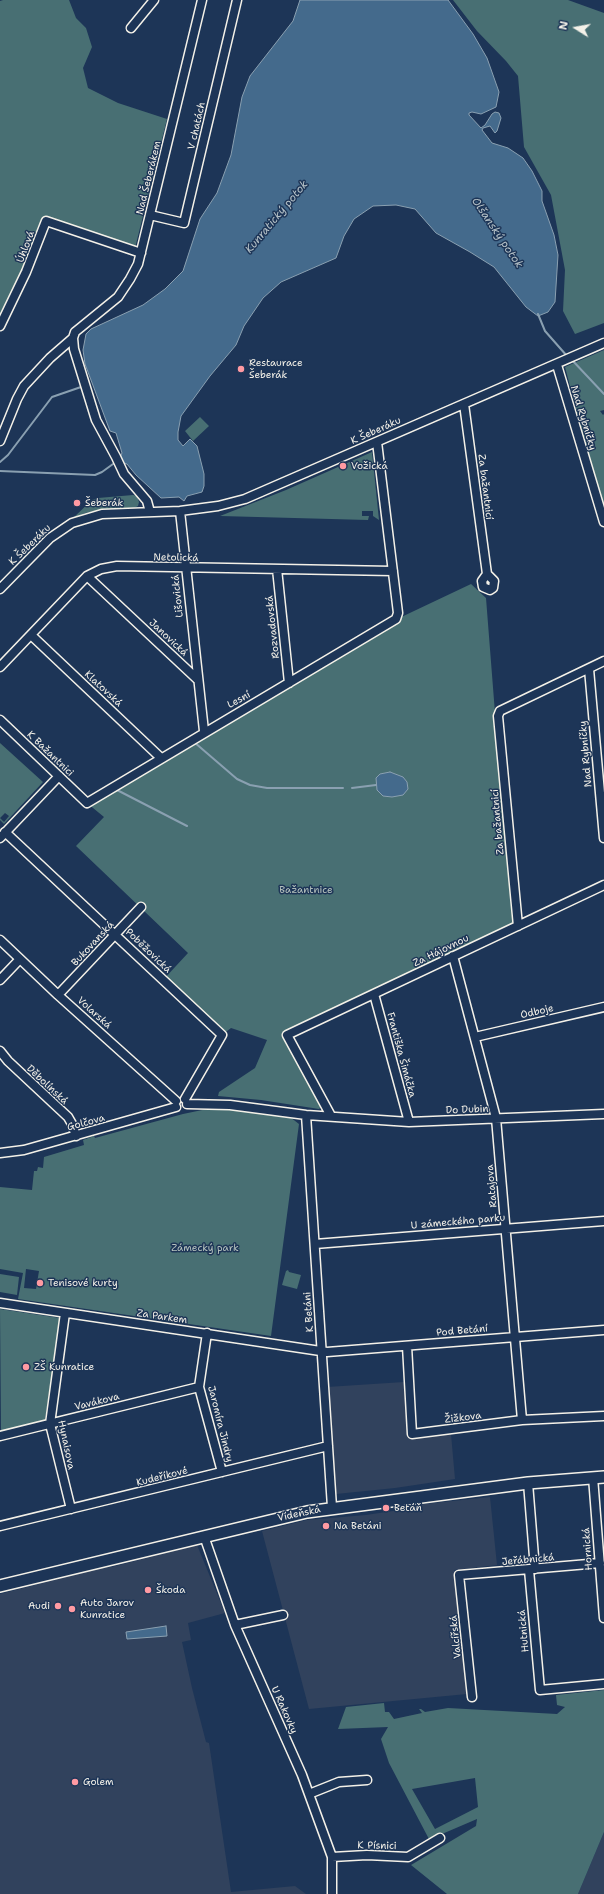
<!DOCTYPE html>
<html>
<head>
<meta charset="utf-8">
<style>
	body { margin:0 }
	#map { position:relative; width:604px; height:1894px; overflow:hidden; background:#1d3557; font-family:"Shantell Sans",sans-serif }
	canvas { display:block }
	.north { position:absolute; left:556px; top:8px; width:40px; height:40px; -webkit-text-stroke:3px #1d3557; paint-order:stroke; rotate:281deg; font-size:11px; font-weight:700; line-height:16px; text-align:center; color:#f4f1e8 }
	.north::after { content:''; display:block; margin:auto; width:14px; height:18px; background:#f4f1e8; clip-path:polygon(50% 0,100% 100%,50% 72%,0 100%) }
</style>
</head>
<body>
<div id="map">
<canvas width="604" height="1894"></canvas>
<div class="north">N</div>
</div>
<script>
const ctx = document.querySelector('canvas').getContext('2d');
ctx.lineJoin = 'round';
function paint(path, color) {
  ctx.fillStyle = color;
  ctx.fill(path, 'evenodd');
}
function toPath(rows) {
  const path = new Path2D();
  for (const r of rows) {
    path.moveTo(r[0], r[1]);
    for (let i = 2; i < r.length; i += 2) path.lineTo(r[i], r[i + 1]);
  }
  return path;
}
function stroke(path, color, width, dash) {
  ctx.strokeStyle = color;
  ctx.lineWidth = width;
  ctx.lineCap = dash ? 'butt' : 'round';
  ctx.setLineDash(dash || []);
  ctx.stroke(path);
}
function drawText(font, color, halo, rows, align = 'center') {
  ctx.font = font + ' "Shantell Sans",sans-serif';
  ctx.lineWidth = 3;
  ctx.setLineDash([]);
  ctx.textBaseline = 'middle';
  ctx.strokeStyle = halo;
  ctx.fillStyle = color;
  for (const [text, x, y, turn = 0] of rows) {
    ctx.save();
    ctx.translate(x, y);
    ctx.rotate((+turn || 0) * Math.PI / 180);
    ctx.textAlign = isNaN(turn) ? turn : align;
    if (halo) ctx.strokeText(text, 0, 0);
    ctx.fillText(text, 0, 0);
    ctx.restore();
  }
}
const built = toPath([
	[404,1382,409,1438,451,1434,455,1479,395,1488,336,1494,327,1387],
	[490,1497,497,1565,454,1570,467,1694,309,1709,262,1531,307,1520,366,1515,406,1509,415,1505],
	[197,1545,225,1613,188,1623,191,1640,182,1642,192,1688,206,1742,209,1743,231,1892,295,1886,306,1894,0,1894,0,1594,101,1568,112,1567],
	[604,1832,604,1894,578,1894]
]);
const green = toPath([
	[3,0,69,0,76,18,86,28,92,47,83,68,88,88,118,103,167,119,135,248,62,222,43,218,22,274,0,321,0,1],
	[453,0,568,0,604,13,604,323,575,334,563,311,565,270,551,195,524,147,518,76,506,61,477,31],
	[604,350,604,410,600,411,603,415,604,414,604,515,565,367],
	[200,417,209,426,193,441,185,431],
	[372,452,379,520,373,516,373,511,362,511,362,516,369,516,368,520,220,516,286,490],
	[133,495,137,496,139,502,138,506,134,508,105,509,85,513,72,519,92,500,98,498],
	[471,584,486,598,495,713,498,716,518,926,284,1036,321,1107,319,1109,261,1100,218,1096,219,1092,255,1068,267,1040,231,1028,222,1035,163,980,188,953,76,846,104,817,87,803,395,620],
	[0,743,43,782,4,824,0,820,0,818,4,822,9,816,5,813,0,818],
	[207,1109,236,1109,273,1114,290,1117,299,1124,271,1336,18,1299,23,1273,0,1269,0,1187,32,1190,34,1171,37,1171,38,1167,43,1168,44,1157,84,1145,83,1140,94,1136,95,1138,183,1114],
	[26,1269,39,1271,36,1289,24,1288],
	[288,1270,289,1272,301,1275,297,1289,282,1285,286,1271],
	[0,1274,19,1277,17,1295,0,1292],
	[0,1309,60,1318,45,1420,1,1431],
	[604,1690,604,1832,578,1894,447,1894,411,1865,476,1826,477,1819,442,1834,430,1841,389,1763,381,1739,388,1727,338,1729,346,1707,384,1703,385,1712,389,1712,394,1719,422,1713,419,1709,421,1709,425,1712,448,1708,557,1714,565,1707,557,1705,556,1695],
	[475,1778,478,1807,435,1829,412,1789]
]);
const water = toPath([
	[300,0,448,0,473,34,487,58,499,92,496,107,481,114,472,112,469,113,469,115,481,128,485,125,492,114,495,112,499,113,501,118,497,131,495,133,490,126,483,128,482,130,492,143,508,148,523,158,532,171,542,191,542,201,554,235,558,255,555,302,548,312,538,316,526,307,494,267,470,252,436,233,415,209,396,205,373,206,354,219,344,236,336,258,281,282,263,298,244,326,236,345,210,376,181,416,178,432,178,440,183,446,190,439,197,446,204,474,204,486,202,492,187,496,184,501,179,497,161,498,136,475,127,464,123,463,120,457,122,453,116,433,110,431,85,364,83,350,86,334,91,329,143,305,165,289,183,271,200,219,217,193,231,155,242,97,250,76,293,21,300,0],
	[390,772,403,777,407,782,408,789,403,795,392,797,383,796,377,790,376,778,380,774,390,772],
	[166,1626,167,1636,127,1639,126,1632,166,1626]
]);
const stream = toPath([
	[538,314,545,331,567,356],
	[572,360,604,394],
	[0,462,8,455,52,397,81,387],
	[0,471,95,475,102,472,113,464],
	[194,742,237,779,250,785,267,788,343,788],
	[352,788,376,785],
	[117,790,187,826],
	[102,799,180,752]
]);
const minor = toPath([
	[131,28,154,0],
	[150,215,184,223,237,0],
	[0,326,26,272,46,221,141,253],
	[557,365,604,522],
	[464,404,487,574,494,581,493,588,490,590,483,587,482,581,487,574],
	[0,441,17,399,24,386,50,358,73,338],
	[180,511,204,731],
	[150,512,147,501,124,474,116,457,96,420,74,349,73,338,75,332,80,328,118,297,130,279,138,264,202,0],
	[277,569,289,683],
	[87,576,197,679],
	[0,589,50,538,72,523,102,514,180,511,218,506,245,499,604,343],
	[31,635,161,758],
	[0,667,87,576,101,569,117,566,393,571],
	[589,669,604,838],
	[0,720,87,803,396,619,398,613,377,442],
	[5,832,222,1035,185,1099],
	[0,838,59,776],
	[518,926,498,716,500,711,604,661],
	[0,940,58,995,176,1101],
	[453,956,496,1118,522,1420],
	[0,980,20,959],
	[374,994,409,1122],
	[58,995,141,907],
	[475,1037,604,1007],
	[0,1051,8,1061,68,1117,72,1124,76,1136],
	[187,1104,230,1105,306,1115,409,1122,604,1114],
	[306,1115,332,1507],
	[331,1116,287,1035,604,885],
	[0,1153,24,1150,176,1107],
	[315,1244,604,1221],
	[0,1303,327,1352,604,1330],
	[65,1313,50,1424,71,1509],
	[207,1333,199,1387,222,1472],
	[407,1346,412,1434,522,1420,604,1416],
	[0,1436,199,1387],
	[593,1477,604,1618],
	[528,1483,535,1569],
	[0,1526,328,1446],
	[204,1536,235,1625,302,1775,332,1857,332,1894],
	[529,1570,540,1690,604,1684],
	[235,1625,283,1615],
	[472,1697,459,1575,600,1563],
	[309,1794,339,1782,367,1780],
	[332,1857,367,1855,408,1857,440,1838]
]);
const major = toPath([
	[0,1586,307,1512,528,1483,604,1477]
]);
const markers = [
	[241,369,4,"#ff9aa2"],
	[343,466,4,"#ff9aa2"],
	[77,503,4,"#ff9aa2"],
	[40,1283,4,"#ff9aa2"],
	[26,1367,4,"#ff9aa2"],
	[386,1508,4,"#ff9aa2"],
	[326,1526,4,"#ff9aa2"],
	[148,1590,4,"#ff9aa2"],
	[58,1606,4,"#ff9aa2"],
	[72,1609,4,"#ff9aa2"],
	[75,1782,4,"#ff9aa2"]
];
const streetNames = [
	["V chatách",197,126,-77],
	["Nad Šeberákem",149,178,-76],
	["Úhlová",26,247,-69],
	["Nad Rybníčky",583,418,73],
	["K Šeberáku",376,431,-24],
	["Za bažantnicí",485,487,83],
	["K Šeberáku",30,545,-44],
	["Netolická",176,558,1],
	["Lišovická",178,596,-96],
	["Rozvadovská",273,627,-96],
	["Janovická",168,638,43],
	["Klatovská",103,689,43],
	["Lesní",239,700,-29],
	["K Bažantnici",50,754,44],
	["Nad Rybníčky",586,754,-95],
	["Za bažantnicí",498,822,-95],
	["Bukovanská",93,944,-47],
	["Poběžovická",148,951,44],
	["Za Hájovnou",441,951,-26],
	["Odboje",537,1012,-13],
	["Volarská",94,1013,42],
	["Františka Šimáčka",401,1055,75],
	["Děbolínská",47,1085,43],
	["Do Dubin",467,1110,-2],
	["Golčova",86,1123,-15],
	["Ratajova",492,1186,-95],
	["U zámeckého parku",458,1222,-5],
	["K Betáni",309,1312,-94],
	["Za Parkem",162,1317,8],
	["Pod Betání",462,1331,-5],
	["Vavákova",97,1402,-14],
	["Žižkova",463,1418,-7],
	["Jaromíra Jindry",220,1424,76],
	["Hynaisova",66,1445,78],
	["Kudeříkové",162,1477,-14],
	["Vídeňská",299,1514,-12],
	["Hornická",588,1549,-94],
	["Jeřábnická",528,1560,-5],
	["Hutnická",524,1631,-95],
	["Valcířská",456,1637,-96],
	["U Rakovky",284,1710,66],
	["K Písnici",377,1846,1]
];
const poiNames = [
	["Restaurace",249,363],
	["Šeberák",249,375],
	["Vožická",351,466],
	["Šeberák",85,503],
	["Tenisové kurty",48,1283],
	["ZŠ Kunratice",34,1367],
	["Betáň",394,1508],
	["Na Betáni",334,1526],
	["Škoda",156,1590],
	["Auto Jarov",80,1603],
	["Kunratice",80,1615],
	["Audi",50,1606,"right"],
	["Golem",83,1782]
];
const parkNames = [
	["Bažantnice",306,890],
	["Zámecký park",205,1248]
];
const waterNames = [
	["Kunratický potok",277,217,-50],
	["Olšanský potok",497,233,56]
];
paint(built, '#31425d');
paint(green, '#486f73');
paint(water, '#446a8c');
stroke(water, '#8aa0b1', 1);
stroke(stream, '#8aa0b1', 2);
stroke(minor, '#f4f1e8', 11);
stroke(major, '#f4f1e8', 14);
stroke(minor, '#1d3557', 8);
stroke(major, '#1d3557', 11);
for (const [x, y, r, color] of markers) {
  const dot = new Path2D();
  dot.arc(x, y, r, 0, 2 * Math.PI);
  ctx.fillStyle = color;
  ctx.fill(dot);
  stroke(dot, '#1d3557', 1.5);
}
drawText('10px', '#f4f1e8', '#1d3557', streetNames);
drawText('10px', '#f4f1e8', '#1d3557', poiNames, 'left');
drawText('10px', '#b8c4bf', '#1d3557', parkNames);
drawText('italic 11px', '#b6c2c8', '#1d3557', waterNames);
</script>
</body>
</html>
